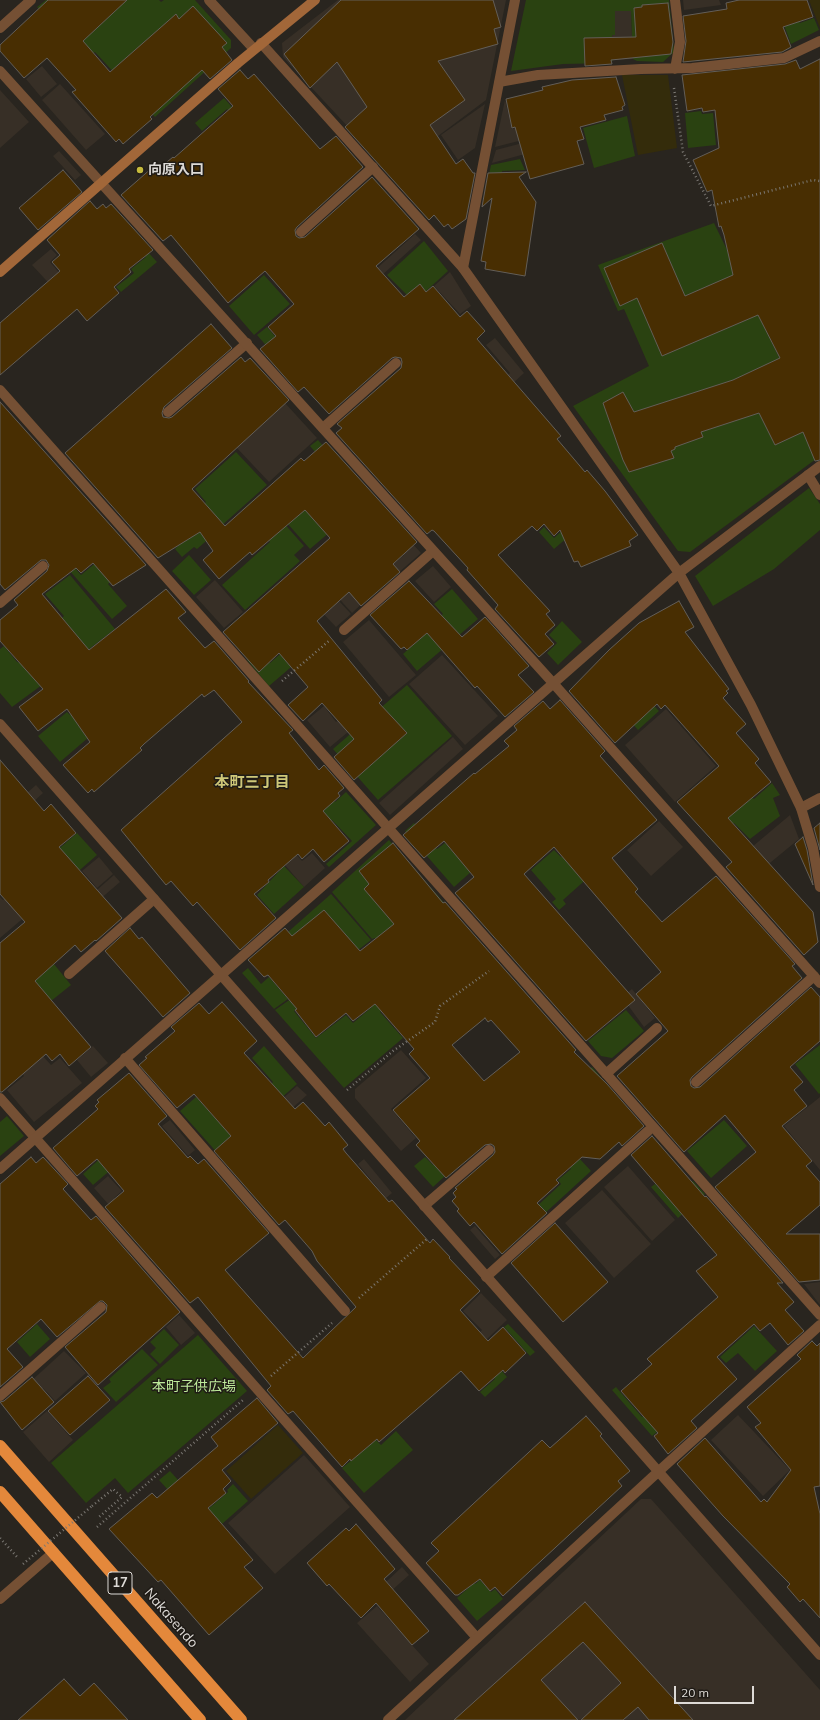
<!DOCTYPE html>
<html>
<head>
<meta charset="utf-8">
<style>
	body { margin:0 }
	#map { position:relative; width:820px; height:1720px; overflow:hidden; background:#29251f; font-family:Mulish,sans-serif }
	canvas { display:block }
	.scale { position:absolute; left:674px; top:1686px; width:80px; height:18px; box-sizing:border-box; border:2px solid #dddad6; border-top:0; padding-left:5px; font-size:12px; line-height:14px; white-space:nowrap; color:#dddad6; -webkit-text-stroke:3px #1f1b16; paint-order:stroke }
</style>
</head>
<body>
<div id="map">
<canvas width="820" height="1720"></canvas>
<div class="scale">20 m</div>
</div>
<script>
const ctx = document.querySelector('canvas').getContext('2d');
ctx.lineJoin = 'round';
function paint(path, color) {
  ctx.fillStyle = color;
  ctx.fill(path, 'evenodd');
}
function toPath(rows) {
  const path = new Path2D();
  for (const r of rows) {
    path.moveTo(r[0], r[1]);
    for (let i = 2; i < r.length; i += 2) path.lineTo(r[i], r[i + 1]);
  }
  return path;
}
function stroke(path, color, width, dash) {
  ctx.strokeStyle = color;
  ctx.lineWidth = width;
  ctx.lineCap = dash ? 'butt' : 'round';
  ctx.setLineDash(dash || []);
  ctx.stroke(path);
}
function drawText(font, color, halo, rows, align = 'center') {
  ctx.font = font + ' Mulish,"Noto Sans JP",sans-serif';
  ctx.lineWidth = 3;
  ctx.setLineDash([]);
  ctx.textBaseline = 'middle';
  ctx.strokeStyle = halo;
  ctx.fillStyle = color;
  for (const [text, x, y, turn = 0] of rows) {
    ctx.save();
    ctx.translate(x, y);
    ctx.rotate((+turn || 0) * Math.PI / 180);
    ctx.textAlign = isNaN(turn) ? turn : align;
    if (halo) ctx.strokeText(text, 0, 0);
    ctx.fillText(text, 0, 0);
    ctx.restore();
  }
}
const built = toPath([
	[338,0,506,0,486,100,390,172,283,57,282,43],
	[683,0,719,0,721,5,684,10],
	[615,11,631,11,633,59,613,60,612,35,615,34],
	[42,66,57,84,41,97,26,79],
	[60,84,105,134,86,150,42,100],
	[0,90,29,122,0,148],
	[505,100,512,129,533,124,550,133,495,147],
	[485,104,475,148,458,160,441,135],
	[553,135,569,142,492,163,496,150],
	[59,151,81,175,75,180,53,156],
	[415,234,421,240,371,285,365,279],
	[51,249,57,255,50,262,68,283,57,292,32,265],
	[450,272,471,306,460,314,434,286],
	[495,338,524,373,471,422,464,415,510,373,486,345],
	[285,403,317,438,269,482,236,447],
	[399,529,421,553,389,581,383,573,404,555,399,550],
	[433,566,451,587,434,602,415,581],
	[215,580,243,612,224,628,196,597],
	[342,586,349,593,357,586,368,598,352,613,334,593],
	[326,601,332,608,339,601,351,614,336,627,318,608],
	[369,620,416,675,389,697,343,642],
	[442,655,498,716,465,745,409,684],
	[324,706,336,722,351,710,360,722,330,747,307,720],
	[666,709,716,766,675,802,625,745],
	[453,737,463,749,390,815,379,803],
	[36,785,43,793,19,815,11,807],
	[790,815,799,839,748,881,733,863],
	[659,821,683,847,651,876,627,850],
	[287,844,302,861,312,853,325,868,304,887,285,865],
	[99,857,113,874,97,888,82,871],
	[114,875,120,882,64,930,58,924],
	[17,888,34,909,0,938,0,897,3,900],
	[632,989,655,1018,644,1027,622,997],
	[93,1046,108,1063,91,1077,77,1060],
	[401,1050,426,1078,391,1109,416,1138,401,1151,355,1098,355,1089],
	[41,1054,51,1065,60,1058,82,1083,34,1122,7,1090,24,1076,21,1071],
	[297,1086,307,1095,273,1125,264,1115],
	[820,1097,820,1170,784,1126],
	[170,1120,195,1150,188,1156,162,1126],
	[364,1159,392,1193,386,1198,358,1164],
	[628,1166,675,1220,652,1241,604,1187],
	[108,1176,122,1191,114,1198,124,1209,124,1222,94,1188],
	[602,1190,651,1244,614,1278,565,1223],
	[475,1226,500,1255,495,1259,470,1230],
	[820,1282,820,1305,804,1284],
	[481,1293,507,1320,487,1339,480,1332,482,1330,463,1311],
	[179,1315,195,1333,181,1345,166,1327],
	[64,1351,86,1373,55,1401,43,1388,38,1392,29,1383],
	[47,1411,73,1440,49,1462,23,1432],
	[738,1415,790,1470,763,1496,711,1440],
	[304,1455,350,1507,275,1574,228,1523],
	[641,1499,651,1499,820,1690,820,1720,405,1720],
	[402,1567,409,1575,380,1601,373,1594],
	[377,1606,429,1664,410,1682,357,1623]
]);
const green = toPath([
	[46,0,159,0,161,2,164,0,195,0,231,40,231,48,155,117,95,52,85,59,37,7],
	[526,0,669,0,674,52,663,62,637,61,633,59,631,11,615,11,615,35,612,35,613,60,610,63,563,64,511,71],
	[796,15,800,23,814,18,819,30,791,44,784,25],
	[224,98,274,155,258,143,227,109,202,131,195,123],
	[701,111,702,114,713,113,716,145,688,148,685,113],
	[627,116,635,156,594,168,583,128],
	[520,159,525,170,502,171,502,185,487,184,491,165],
	[714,223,820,442,820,456,690,552,678,551,573,406,649,366,624,309,618,311,598,265],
	[424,241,448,271,414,302,387,275],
	[147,251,157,262,121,292,116,287,134,273,131,269,146,257,143,254],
	[264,275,290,304,254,335,229,306],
	[267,327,279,341,283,365,257,335],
	[318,440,354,480,351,514,310,549,287,523,341,482,310,446],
	[236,452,267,485,220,527,201,506,206,502,195,489],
	[809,488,820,504,820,530,774,569,713,606,695,576],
	[259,495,304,546,294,555,300,561,245,610,222,585,270,542,242,510],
	[195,518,220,529,197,549,194,547,182,557,175,549,180,544],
	[576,518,582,525,554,549,539,532,544,527,554,538],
	[189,555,211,580,194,595,172,571],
	[104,556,119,573,108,584,127,606,112,619,62,562,66,558,81,575],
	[70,575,115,629,76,659,76,660,12,707,0,693,0,649,4,646,17,662,21,663,66,622,62,618,64,616,45,594],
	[452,589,478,619,417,671,403,654,421,638,419,635,443,614,434,604],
	[562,621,582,642,558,665,547,653,557,643,549,635],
	[286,649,297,662,269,686,247,660,252,656,267,659,270,663],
	[407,685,452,736,378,800,333,749],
	[638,689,659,711,638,730,631,722],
	[139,694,60,762,38,736,67,712,70,715,87,700],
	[772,783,780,795,773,798,780,816,750,839,734,823,713,842,707,835,751,797,754,799],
	[346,792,376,825,329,867,326,864,352,841,332,820,306,843,283,798,333,799,335,802],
	[414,823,437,849,445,843,454,853,467,842,498,848,454,887,405,831],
	[77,833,97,855,49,897,54,853],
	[389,840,446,905,386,951,375,938,372,939,332,892],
	[554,850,561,857,570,850,591,875,563,900,566,904,559,910,552,902,556,899,531,870],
	[284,866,304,887,274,914,257,895],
	[331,894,371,940,339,965,307,986,288,932],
	[45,953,71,985,46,1005,25,1002],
	[248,968,261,984,269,977,288,999,274,1009,242,973],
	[360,991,397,998,380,1012,403,1038,344,1088,275,1010,295,996,299,1006,294,1011,316,1038,346,1015,353,1023,372,1007],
	[626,1010,644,1031,612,1058,601,1056,588,1041],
	[820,1045,820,1093,819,1094,795,1064],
	[264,1046,297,1084,262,1115,228,1165,180,1111,196,1097,226,1130,273,1082,252,1058],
	[592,1067,610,1088,557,1134,591,1171,543,1215,536,1207,561,1184,558,1180,571,1169,566,1163,569,1161,550,1140,557,1134,549,1125,554,1121,556,1123,560,1119,563,1122,599,1090,584,1074],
	[7,1116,24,1136,0,1156,0,1122],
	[724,1120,747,1146,711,1178,687,1151],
	[116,1144,127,1156,93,1185,83,1174],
	[468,1155,433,1187,414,1166,425,1157,433,1165,438,1160],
	[693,1181,705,1194,678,1218,651,1187,655,1184,667,1197,675,1190,678,1193],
	[37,1324,50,1339,30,1357,17,1342],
	[508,1324,535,1352,530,1356,504,1327],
	[754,1326,777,1351,755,1371,738,1353,726,1363,720,1357],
	[164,1329,179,1345,160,1364,150,1354,156,1348,150,1342],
	[198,1335,247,1391,128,1493,115,1478,86,1503,51,1463],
	[142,1349,158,1365,116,1402,103,1388,111,1382,109,1379],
	[495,1363,507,1377,485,1397,480,1392,495,1379,487,1370],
	[616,1387,642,1417,647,1412,662,1428,652,1436,612,1390],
	[396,1431,413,1450,364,1493,342,1468,376,1440,381,1445],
	[170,1471,206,1511,228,1492,227,1490,233,1484,248,1501,214,1531,178,1501,159,1480],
	[480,1580,491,1592,495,1589,503,1599,477,1621,457,1598,474,1583,475,1584]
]);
const sand = toPath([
	[809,0,820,0,820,28],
	[622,75,668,75,677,148,638,155],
	[278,1425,303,1453,251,1499,226,1471]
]);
const building = toPath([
	[48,0,127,0,83,41,110,72,176,14,179,19,193,6,227,43,222,47,232,60,210,79,202,70,150,117,152,119,123,144,119,139,116,142,72,92,76,90,47,58,24,78,0,51,0,45,48,0],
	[341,0,493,0,501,27,494,29,498,44,438,61,465,100,430,125,456,164,463,159,473,173,475,173,466,219,452,229,448,224,444,227,434,215,429,220,345,127,367,107,337,62,310,88,284,54,341,0],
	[739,0,807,0,813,17,783,27,791,47,782,52,683,62,686,41,683,16,727,9,726,3,739,0],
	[668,3,673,42,671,54,611,60,612,64,585,66,584,38,636,37,634,8,642,7,642,5,668,3],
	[820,59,820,460,815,461,803,432,775,445,759,413,701,432,703,437,675,447,675,449,671,451,674,458,629,472,623,460,603,403,623,392,634,412,733,380,780,358,758,315,662,356,637,298,620,306,604,268,662,243,685,296,733,275,724,235,721,226,719,227,712,190,707,192,693,160,719,148,715,110,703,112,702,108,687,111,682,75,785,64,796,60,800,69,820,59],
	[240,70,248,79,254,74,320,149,336,136,363,167,297,227,295,230,296,236,299,238,305,237,372,177,419,229,376,266,404,297,420,284,426,292,433,286,460,317,467,311,485,331,477,339,561,436,557,439,585,472,587,470,605,491,638,535,629,541,631,546,581,567,578,561,574,562,560,530,554,536,544,524,537,531,532,526,498,555,550,611,546,614,555,625,545,634,554,644,539,657,495,609,498,605,467,570,468,568,434,531,432,530,427,534,336,433,342,428,337,424,401,368,402,362,401,358,395,357,392,358,329,414,304,387,298,392,260,349,276,336,268,327,294,304,265,271,228,303,171,235,163,241,121,195,153,167,156,171,173,157,174,158,233,106,218,89,240,70],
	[616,77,625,105,622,107,623,110,604,115,606,120,580,127,584,139,577,141,584,164,530,179,515,127,512,128,506,99,543,90,542,87,572,80,616,77],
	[63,170,82,192,38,230,19,208,63,170],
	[526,172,519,177,536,202,525,276,485,269,486,262,481,261,492,198,482,207,488,173,526,172],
	[90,201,97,209,103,204,106,208,111,204,153,250,129,269,131,272,114,287,119,293,87,321,77,309,0,375,0,323,60,271,52,262,60,255,47,240,90,201],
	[211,324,232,348,164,407,162,413,163,417,169,418,172,417,241,357,245,362,250,358,289,400,192,489,225,526,301,458,304,461,326,442,417,542,393,564,400,572,361,606,349,592,317,621,382,700,379,703,407,733,354,780,334,757,354,739,322,703,303,721,288,705,308,687,279,653,259,672,223,632,330,538,305,510,252,555,250,552,219,579,203,560,213,551,200,532,158,558,65,453,211,324],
	[0,402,146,565,113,586,93,563,81,573,76,568,42,594,89,650,166,589,186,612,178,618,205,648,214,641,249,681,248,682,293,730,289,733,319,770,324,765,344,788,338,793,340,796,323,811,349,841,324,862,313,849,302,859,298,854,268,880,269,882,254,894,276,918,240,950,197,902,193,906,171,881,166,885,121,830,242,722,214,690,204,697,202,694,144,744,140,748,142,750,94,792,92,789,88,793,63,765,90,742,67,709,38,731,19,707,43,689,0,641,0,620,18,605,14,600,47,571,49,565,46,560,41,560,5,590,0,584,0,402],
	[409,581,462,637,485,617,529,666,518,675,534,692,505,717,477,686,475,688,427,633,407,650,404,647,401,649,370,615,409,581],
	[679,601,694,627,685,632,729,689,726,691,728,693,723,698,746,724,736,733,759,759,755,763,771,782,728,818,813,912,818,942,804,955,726,867,732,862,677,802,719,766,665,705,661,709,657,704,615,743,569,691,609,650,639,623,679,601],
	[560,700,605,751,600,756,657,820,612,858,638,889,635,892,662,922,716,876,795,964,792,966,802,978,692,1077,690,1080,691,1086,694,1088,700,1087,811,987,820,997,820,1041,790,1067,803,1082,794,1090,807,1106,782,1126,812,1161,806,1166,820,1182,820,1205,786,1234,820,1234,820,1280,799,1282,715,1187,756,1152,725,1115,684,1152,617,1076,668,1031,636,994,661,972,554,847,524,874,635,1000,586,1041,455,893,474,877,444,841,424,858,403,835,474,773,475,774,509,746,504,741,517,730,514,726,543,701,550,709,560,700],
	[0,760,44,811,51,804,76,833,59,847,122,918,96,941,95,940,81,952,75,945,35,981,91,1047,69,1066,60,1054,52,1061,46,1054,2,1092,0,1092,0,943,25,922,0,894,0,760],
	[820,823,820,850,814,828,820,823],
	[803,837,807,850,813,885,795,844,803,837],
	[393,843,443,903,445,902,576,1050,574,1052,607,1084,644,1126,622,1146,619,1142,600,1159,582,1157,556,1180,559,1183,537,1203,547,1213,502,1254,474,1222,470,1226,457,1211,459,1209,452,1201,456,1197,453,1193,457,1189,455,1188,493,1155,495,1152,494,1146,491,1144,485,1145,446,1178,416,1145,420,1141,393,1110,430,1078,409,1054,414,1049,375,1004,353,1021,346,1013,316,1037,295,1010,297,1009,268,975,264,977,248,960,285,928,292,936,324,910,360,951,394,924,364,889,369,884,359,871,393,843],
	[485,1018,488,1022,491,1020,520,1052,484,1081,452,1045,485,1018],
	[130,928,139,939,142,937,190,993,163,1017,105,951,130,928],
	[222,1002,257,1041,244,1053,295,1109,303,1102,325,1126,329,1122,348,1145,343,1149,346,1153,389,1202,392,1200,430,1243,433,1239,450,1257,449,1258,480,1291,460,1310,488,1341,503,1327,526,1353,505,1373,503,1370,479,1391,461,1371,379,1442,377,1439,351,1461,350,1459,342,1467,293,1411,288,1414,267,1390,271,1386,198,1297,190,1303,105,1207,124,1191,97,1159,77,1176,53,1148,98,1109,95,1106,99,1102,97,1100,129,1073,167,1116,158,1124,188,1158,190,1156,198,1164,204,1159,269,1233,225,1270,303,1358,356,1307,317,1261,312,1251,285,1220,279,1225,214,1151,231,1136,194,1094,177,1108,139,1065,147,1058,145,1057,175,1031,171,1027,199,1003,209,1014,222,1002],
	[652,1136,705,1197,706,1196,783,1283,777,1283,794,1302,785,1310,804,1331,788,1345,770,1323,760,1331,754,1324,717,1357,737,1379,691,1421,697,1428,668,1454,654,1436,658,1433,621,1391,652,1364,647,1359,718,1297,696,1271,717,1255,631,1155,652,1136],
	[31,1157,36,1163,43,1157,68,1184,63,1189,91,1220,96,1216,180,1312,98,1385,65,1347,106,1312,107,1305,103,1301,100,1301,57,1337,41,1319,7,1349,23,1367,0,1387,0,1184,31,1157],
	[555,1223,608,1282,563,1322,511,1263,555,1223],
	[812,1341,817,1346,820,1343,820,1486,814,1487,820,1514,820,1618,803,1599,800,1602,787,1587,790,1584,723,1516,677,1464,705,1438,761,1502,764,1499,767,1502,791,1470,755,1427,761,1423,747,1407,801,1359,797,1355,812,1341],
	[88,1376,110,1400,70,1435,48,1411,88,1376],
	[32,1377,54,1402,22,1430,0,1402,4,1401,32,1377],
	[257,1398,278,1423,222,1470,231,1481,223,1489,226,1493,208,1508,253,1560,244,1567,263,1588,209,1635,161,1580,158,1582,109,1529,152,1493,157,1498,218,1446,211,1437,257,1398],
	[586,1416,602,1434,600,1436,630,1471,618,1481,622,1486,503,1596,495,1587,490,1591,480,1579,458,1595,455,1595,426,1563,439,1551,431,1543,542,1440,550,1448,586,1416],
	[356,1524,395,1569,384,1579,429,1631,412,1645,376,1603,361,1618,329,1584,327,1586,307,1563,346,1528,349,1531,356,1524],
	[585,1602,693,1720,649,1720,638,1707,623,1720,581,1720,621,1683,583,1642,541,1680,578,1720,454,1720,585,1602],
	[64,1679,80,1696,94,1683,128,1720,18,1720,64,1679]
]);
const path = toPath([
	[674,88,683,152,711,206,813,180,820,181],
	[282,681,330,640],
	[347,1090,393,1051,435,1022,440,1006,489,971],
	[359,1298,428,1238],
	[271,1376,332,1323],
	[92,1506,113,1489,122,1497,99,1517],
	[97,1527,243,1400],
	[0,1538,18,1558]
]);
const lane = toPath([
	[209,0,254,49],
	[675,0,680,42,675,69],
	[0,28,31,0],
	[499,82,538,75,641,69,692,68,784,58,820,41],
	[301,232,373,167],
	[463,268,515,0],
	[0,390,820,1315],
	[168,412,247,343],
	[323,428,396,363],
	[808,475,820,495],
	[0,603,43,566],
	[344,630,433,551],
	[801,808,820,798],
	[69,974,154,899],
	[125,1058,345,1311],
	[606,1074,657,1028],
	[696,1082,814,976],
	[0,1098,477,1638],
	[424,1206,489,1150],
	[486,1277,648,1131],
	[0,1396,101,1307],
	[659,1471,820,1325],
	[0,1599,54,1552]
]);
const street = toPath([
	[261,43,463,268,679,573,751,705,801,808,813,848,820,887],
	[0,71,553,683,820,983],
	[0,724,820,1655],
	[0,1169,679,573,820,466],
	[388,1720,659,1471]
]);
const secondary = toPath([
	[0,272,238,63,315,0]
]);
const highway = toPath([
	[0,1446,241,1720],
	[0,1492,200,1720]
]);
const pathBridge = toPath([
	[23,1564,92,1506]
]);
const markers = [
	[140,170,4,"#c7bb3c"]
];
const shields = [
	[120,1583,24]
];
const shieldNames = [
	["17",120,1583]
];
const poiNames = [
	["向原入口",148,170]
];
const parkNames = [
	["本町子供広場",194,1387]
];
const streetNames = [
	["Nakasendo",171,1618,49]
];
const neighbourhoodNames = [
	["本町三丁目",252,782]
];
paint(built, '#372f26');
paint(green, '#2a4211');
paint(sand, '#342c0b');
paint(building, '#482e02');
stroke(building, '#635e58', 1);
stroke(path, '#7c7974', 2.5, [1, 3]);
stroke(lane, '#755034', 10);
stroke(street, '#755034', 10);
stroke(secondary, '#a26739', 10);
stroke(highway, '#e4883b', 12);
stroke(pathBridge, '#7c7974', 2.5, [1, 3]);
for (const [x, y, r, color] of markers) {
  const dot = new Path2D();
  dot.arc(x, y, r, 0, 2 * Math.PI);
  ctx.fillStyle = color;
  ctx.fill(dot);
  stroke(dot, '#1f1b16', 1.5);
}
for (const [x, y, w] of shields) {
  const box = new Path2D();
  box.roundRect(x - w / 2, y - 11, w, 22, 3);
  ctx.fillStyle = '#1f1b16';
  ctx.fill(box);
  stroke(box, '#dddad6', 1);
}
drawText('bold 13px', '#dddad6', null, shieldNames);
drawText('bold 14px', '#dddad6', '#1f1b16', poiNames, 'left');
drawText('14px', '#beea9a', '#1f1b16', parkNames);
drawText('14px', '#dddad6', '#1f1b16', streetNames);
drawText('bold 15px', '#cec778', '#1f1b16', neighbourhoodNames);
</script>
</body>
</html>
